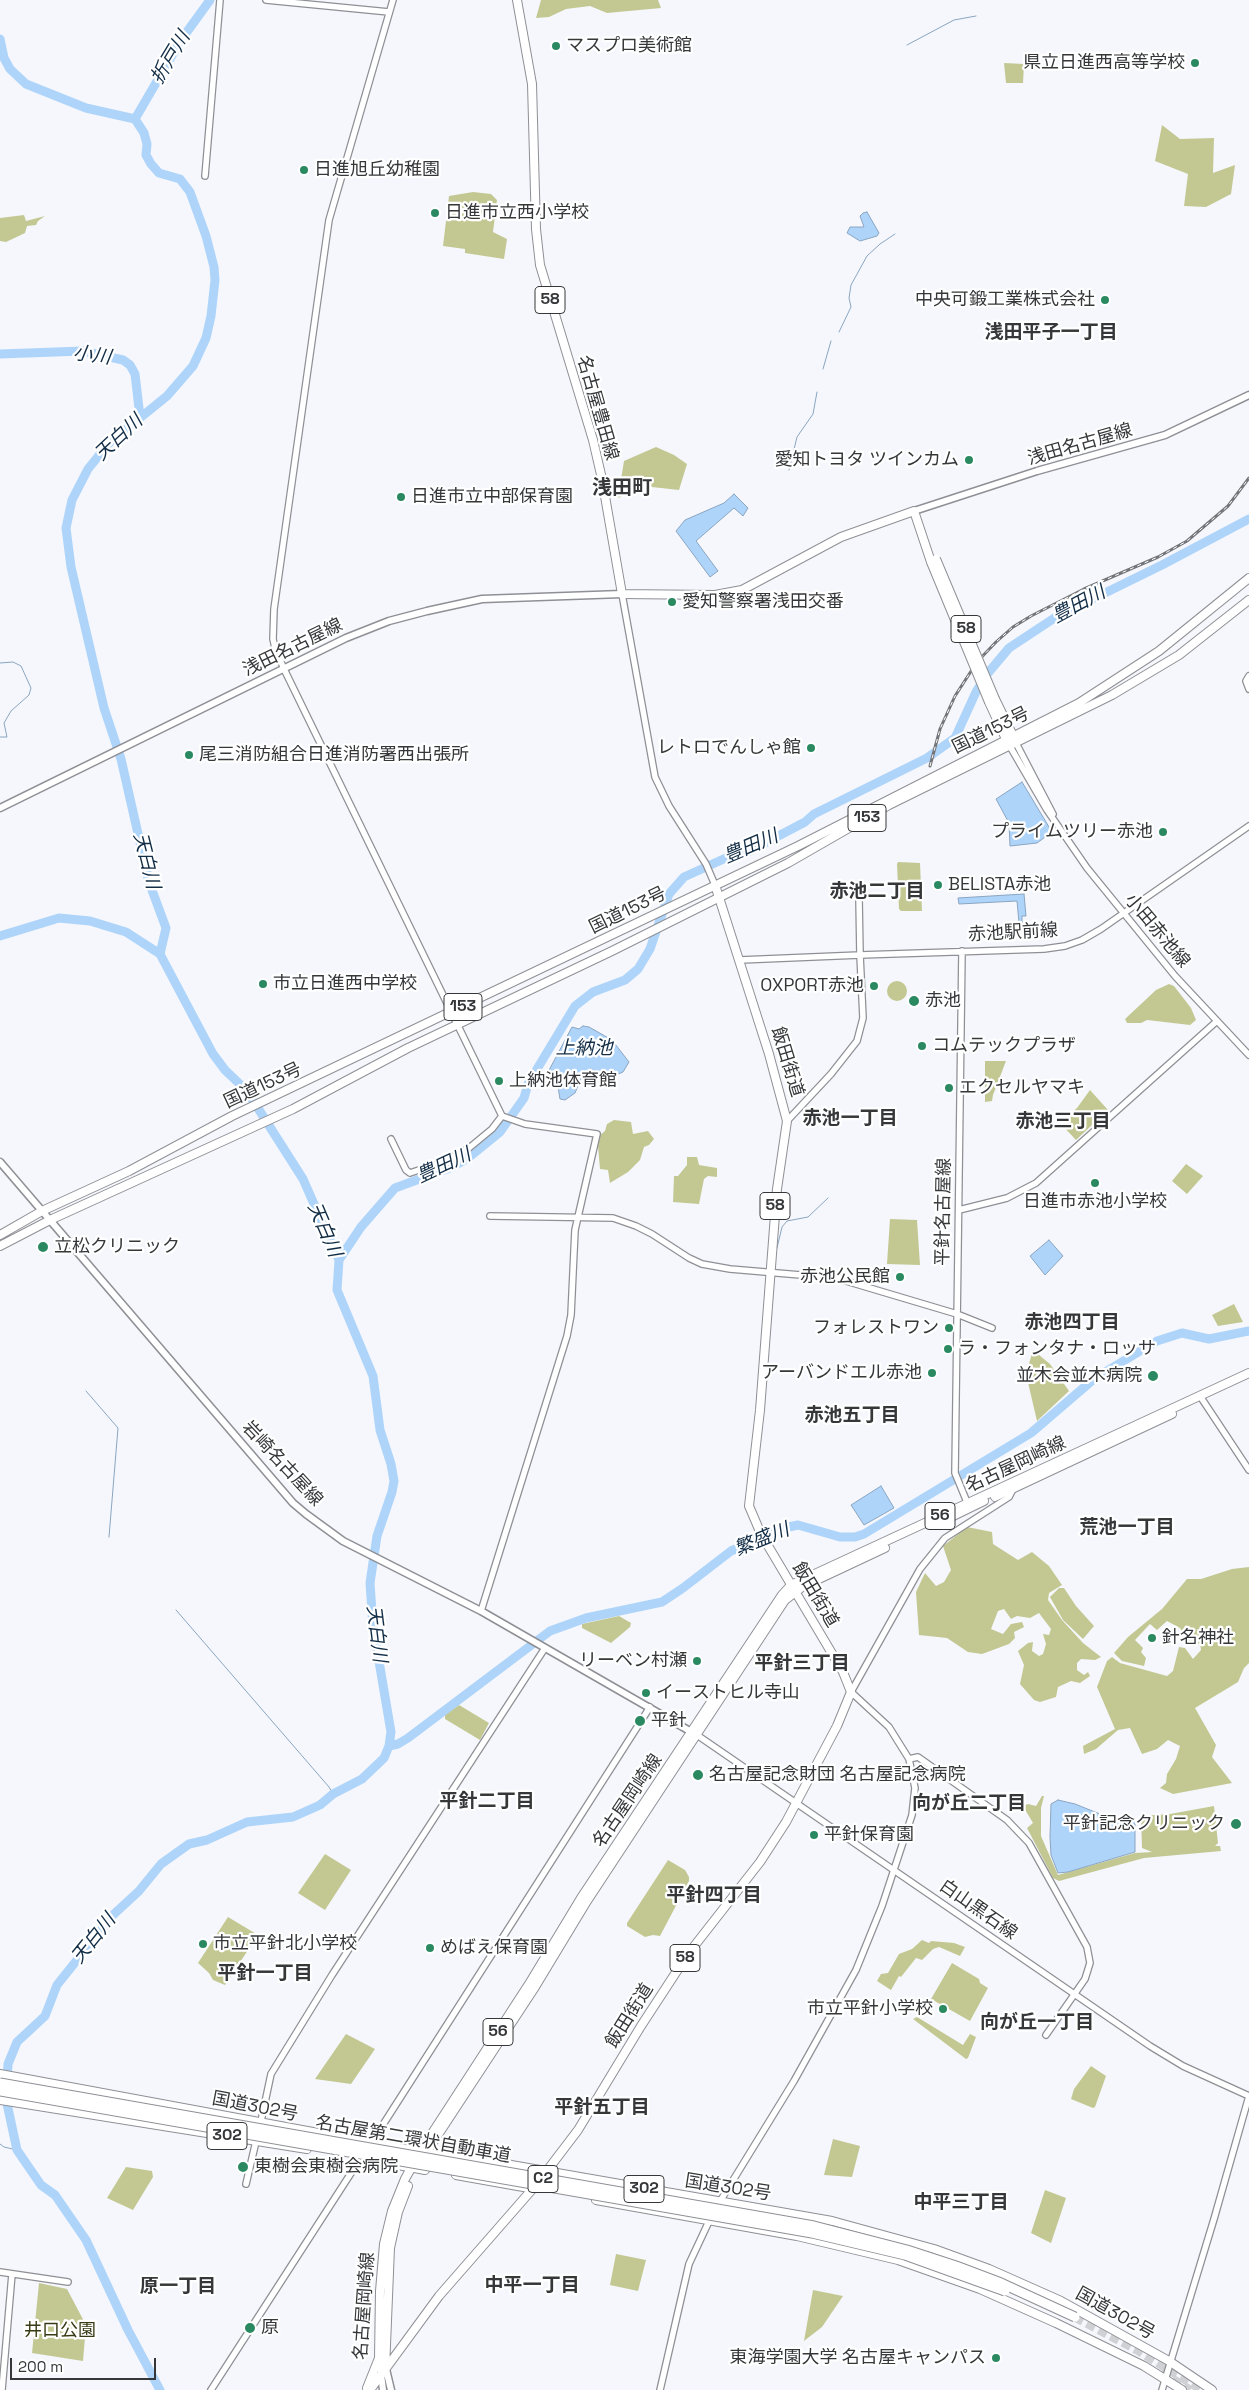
<!DOCTYPE html>
<html>
<head>
<meta charset="utf-8">
<style>
	body { margin:0 }
	#map { position:relative; width:1249px; height:2390px; overflow:hidden; background:#f5f7fc; font-family:"Space Grotesk",sans-serif }
	canvas { display:block }
	.scale { position:absolute; left:10px; top:2358px; width:146px; height:22px; box-sizing:border-box; border:2px solid #363739; border-top:0; padding-left:6px; font-size:15px; line-height:18px; white-space:nowrap; color:#363739; -webkit-text-stroke:4px #fff; paint-order:stroke }
</style>
</head>
<body>
<div id="map">
<canvas width="1249" height="2390"></canvas>
<div class="scale">200 m</div>
</div>
<script>
const ctx = document.querySelector('canvas').getContext('2d');
ctx.lineJoin = 'round';
function paint(path, color) {
  ctx.fillStyle = color;
  ctx.fill(path, 'evenodd');
}
function toPath(rows) {
  const path = new Path2D();
  for (const r of rows) {
    if (r.length === 3) {
      path.moveTo(r[0] + r[2], r[1]);
      path.arc(r[0], r[1], r[2], 0, 2 * Math.PI);
      continue;
    }
    path.moveTo(r[0], r[1]);
    for (let i = 2; i < r.length; i += 2) path.lineTo(r[i], r[i + 1]);
  }
  return path;
}
function stroke(path, color, width, dash) {
  ctx.strokeStyle = color;
  ctx.lineWidth = width;
  ctx.lineCap = dash ? 'butt' : 'round';
  ctx.setLineDash(dash || []);
  ctx.stroke(path);
}
function drawText(font, color, halo, rows, align = 'center') {
  ctx.font = font + ' "Space Grotesk","Noto Sans JP",sans-serif';
  ctx.lineWidth = 4.5;
  ctx.setLineDash([]);
  ctx.textBaseline = 'middle';
  ctx.strokeStyle = halo;
  ctx.fillStyle = color;
  for (const [text, x, y, turn = 0] of rows) {
    ctx.save();
    ctx.translate(x, y);
    ctx.rotate((+turn || 0) * Math.PI / 180);
    ctx.textAlign = isNaN(turn) ? turn : align;
    if (halo) ctx.strokeText(text, 0, 0);
    ctx.fillText(text, 0, 0);
    ctx.restore();
  }
}
const green = toPath([
	[541,0,658,0,661,8,607,13,590,6,566,9,549,17,536,18],
	[1004,63,1024,64,1023,83,1006,83],
	[1162,125,1180,139,1214,138,1213,173,1235,165,1231,194,1206,207,1184,206,1188,174,1155,161],
	[473,192,491,194,497,200,493,232,507,239,504,259,465,253,465,249,443,246,449,196],
	[24,215,26,221,45,216,38,221,36,225,27,226,25,233,6,242,0,241,0,218],
	[656,447,674,455,687,464,679,490,643,486,618,498,624,461],
	[898,862,920,863,922,911,901,911,899,909,897,864],
	[897,991,10],
	[1169,984,1174,986,1191,1008,1196,1020,1190,1025,1147,1020,1141,1023,1127,1023,1125,1019,1156,990],
	[985,1061,1006,1061,993,1095,992,1101,985,1102],
	[1090,1090,1108,1110,1076,1140,1060,1123,1077,1108],
	[614,1120,631,1122,633,1134,648,1131,654,1139,649,1145,644,1147,640,1160,628,1172,610,1183,608,1170,600,1169,598,1146,600,1135,605,1131,607,1124],
	[687,1157,697,1157,699,1165,717,1168,717,1177,708,1176,704,1179,699,1204,673,1202,674,1176,678,1176,687,1165],
	[1186,1164,1203,1176,1187,1194,1172,1181],
	[890,1219,917,1220,920,1265,887,1264],
	[1234,1304,1243,1322,1218,1326,1212,1315],
	[1033,1350,1050,1364,1069,1391,1037,1421,1026,1374],
	[967,1527,992,1532,993,1544,1018,1560,1032,1552,1049,1566,1062,1585,1049,1593,1048,1600,1062,1620,1083,1643,1101,1657,1095,1660,1081,1659,1077,1663,1077,1670,1084,1675,1088,1672,1090,1676,1080,1683,1071,1681,1058,1687,1056,1697,1040,1702,1034,1700,1020,1684,1024,1665,1018,1651,1028,1643,1033,1642,1032,1651,1039,1656,1043,1654,1046,1644,1043,1634,1049,1635,1051,1629,1039,1613,1030,1618,1017,1616,1011,1619,1004,1609,998,1611,991,1629,1003,1634,1011,1624,1022,1622,1024,1627,1014,1632,1015,1638,1009,1644,982,1654,968,1652,947,1638,919,1635,916,1592,925,1573,936,1586,944,1582,951,1570,943,1546],
	[1249,1567,1249,1663,1244,1668,1238,1682,1195,1708,1216,1745,1212,1757,1232,1783,1173,1794,1160,1788,1166,1783,1167,1774,1176,1759,1180,1746,1168,1740,1157,1749,1142,1754,1130,1728,1118,1730,1096,1749,1084,1754,1083,1746,1115,1729,1097,1687,1107,1661,1112,1657,1120,1663,1167,1676,1173,1671,1179,1647,1185,1648,1193,1659,1201,1650,1200,1643,1190,1646,1180,1628,1167,1621,1157,1630,1150,1624,1135,1640,1143,1648,1141,1652,1146,1658,1144,1666,1122,1661,1114,1653,1128,1637,1162,1609,1187,1579,1201,1579,1232,1569],
	[1059,1588,1064,1588,1076,1606,1094,1626,1083,1639,1063,1620,1050,1597],
	[619,1616,631,1623,630,1627,611,1643,582,1628,582,1624],
	[459,1705,489,1723,480,1740,445,1719,445,1715],
	[1042,1796,1044,1796,1041,1808,1041,1836,1058,1875,1135,1853,1152,1852,1142,1848,1141,1816,1170,1814,1214,1806,1218,1843,1215,1846,1220,1846,1221,1851,1144,1858,1059,1881,1053,1878,1027,1828,1033,1823,1023,1806,1028,1804,1036,1806],
	[325,1854,351,1870,325,1910,298,1893],
	[668,1860,685,1870,689,1877,689,1881,660,1936,653,1935,645,1937,627,1926,627,1923],
	[228,1917,258,1935,225,1985,213,1980,209,1973,198,1963],
	[922,1940,929,1943,931,1941,954,1943,965,1947,960,1956,939,1947,933,1949,922,1960,916,1958,901,1977,899,1976,891,1990,877,1981,881,1974,888,1973,899,1954,912,1949],
	[952,1963,979,1979,980,1983,988,1988,970,2021,931,1999],
	[917,2017,963,2045,970,2034,976,2037,968,2058,966,2059,913,2019],
	[346,2034,375,2049,351,2084,315,2079],
	[1091,2066,1106,2076,1095,2107,1093,2108,1071,2099,1074,2089],
	[833,2139,860,2146,852,2177,824,2175],
	[126,2167,152,2171,153,2177,133,2210,107,2198],
	[1045,2190,1066,2198,1051,2243,1031,2233],
	[616,2254,646,2260,638,2291,610,2285],
	[39,2283,67,2289,86,2325,83,2361,32,2353],
	[813,2290,843,2296,822,2327,804,2341]
]);
const water = toPath([
	[867,212,879,233,877,236,860,241,847,233,850,227,864,227,860,216,863,213,867,212],
	[734,494,748,508,743,516,734,508,696,541,718,571,710,577,676,531,685,520,724,503,734,494],
	[1022,782,1052,832,1037,843,1010,846,1009,823,996,799,1022,782],
	[1024,894,1026,916,1022,916,1022,923,1019,923,1017,901,959,904,958,898,1024,894],
	[583,1026,589,1027,612,1040,629,1062,623,1072,616,1075,607,1075,590,1069,583,1074,575,1093,565,1100,560,1099,558,1087,547,1074,572,1027,579,1029,583,1026],
	[1049,1240,1063,1256,1045,1275,1030,1256,1049,1240],
	[881,1486,894,1508,864,1525,851,1505,881,1486],
	[1058,1800,1075,1804,1115,1820,1135,1821,1135,1852,1068,1872,1058,1873,1051,1855,1050,1837,1051,1804,1058,1800]
]);
const stream = toPath([
	[907,45,954,20,976,16],
	[839,332,851,307,849,298,851,285,867,256,880,244,895,234],
	[823,369,831,341],
	[789,470,797,437,813,414,817,392],
	[0,663,13,662,21,666,31,688,29,695,11,711,4,723,7,737,0,737],
	[777,1248,782,1227,787,1221,808,1217,828,1198],
	[86,1391,118,1428,109,1537],
	[176,1610,329,1787,333,1794],
	[0,2144,4,2147,17,2150]
]);
const river = toPath([
	[0,39,4,58,10,69,26,84,86,108,135,119,144,133,147,144,146,155,151,164,159,173,180,179,190,192,206,236,214,267,215,280,211,316,206,338,193,366,167,396,109,443,88,469,72,500,66,528,71,567,104,708,121,759,149,882,166,928,160,954],
	[135,119,181,40,210,0],
	[0,354,83,351,123,360,130,365,135,374,140,417],
	[0,936,59,918,90,921,126,932,160,954,213,1054,225,1070,247,1091,303,1179,314,1204,339,1260,337,1290,373,1376,380,1430,391,1464,394,1481,392,1492,377,1536,370,1583,373,1626,391,1732,389,1746,384,1758,362,1779,333,1794,320,1805,293,1817,247,1822,207,1840,189,1844,161,1864,139,1891,113,1915,57,1985,45,2016,17,2042,8,2064,6,2099,17,2150,41,2185,55,2195,86,2240,128,2330,160,2390],
	[339,1260,361,1227,395,1188,452,1167,468,1158,500,1132,524,1098,528,1084,575,1006,593,992,625,980,638,969,650,949,669,894,684,877,728,857,748,852,805,822,814,814,927,758,955,738,976,692,988,673,1009,648,1056,617,1162,565,1249,519],
	[389,1746,398,1744,408,1738,550,1631,586,1618,662,1602,683,1588,731,1551,784,1528,798,1525,840,1537,855,1537,864,1534,1031,1433,1095,1378,1157,1341,1182,1333,1209,1339,1249,1331]
]);
const motorwayTunnel = toPath([
	[1075,2317,1137,2350,1202,2390],
	[1161,2372,1190,2390]
]);
const tertiary = toPath([
	[266,0,389,12],
	[393,0,329,220,274,609,273,639,275,648,284,669,502,1116,525,1124,597,1134,575,1230,571,1315,567,1336,481,1611],
	[205,176,220,0],
	[622,594,655,777,669,806,706,864,715,885],
	[1249,676,1246,681,1249,689],
	[1008,743,1047,810,1087,868,1175,976,1249,1055],
	[1016,743,1053,814],
	[962,951,955,1473,969,1507],
	[740,960,860,955,859,898],
	[787,1121,831,1074,857,1041,863,1018,860,955,1044,949,1065,946,1082,940,1101,929,1249,826],
	[391,1139,406,1170,410,1173,445,1161,469,1148,492,1129,502,1116],
	[959,1210,1007,1198,1036,1183,1217,1021],
	[490,1216,613,1218,636,1226,652,1234,689,1258,702,1264,730,1269,836,1278,957,1314,992,1328],
	[1200,1396,1249,1470],
	[697,1735,1150,2046,1183,2066,1249,2096],
	[909,1759,918,1757,1007,1820,1029,1843,1087,1947,1090,1963,1085,1979,1046,2035],
	[260,2126,271,2074,332,1975,545,1648],
	[370,2145,650,1707],
	[246,2184,257,2137],
	[719,2203,794,2081,856,1970,882,1906,912,1815,915,1788,909,1759,889,1727,851,1692,920,1569,945,1538,1009,1497,1013,1489],
	[0,2272,68,2282],
	[2,2390,12,2274],
	[211,2390,364,2153],
	[660,2390,689,2264,711,2217],
	[1162,2390,1214,2219,1249,2096]
]);
const secondary = toPath([
	[914,511,1037,471,1165,435,1249,395],
	[0,808,346,638,389,621,427,611,482,599,622,594],
	[0,1162,293,1503,306,1514,343,1541,481,1611,695,1734],
	[379,2359,383,2390],
	[386,2369,391,2390]
]);
const primary = toPath([
	[517,0,532,84,536,229,540,265,593,440,602,479,622,594,715,595,742,590,841,537,914,511,931,562],
	[995,699,1016,742],
	[989,702,1006,739],
	[995,1497,1172,1414],
	[945,1520,984,1501],
	[424,2156,535,1987,587,1901,785,1600,802,1587,885,1548],
	[543,2176,578,2130,641,2026,688,1954,760,1862,786,1822,837,1726,851,1692,843,1672,761,1534,749,1506,760,1410,777,1189,787,1121,769,1054,715,885],
	[385,2369,390,2248,398,2212,408,2186],
	[367,2388,379,2358,380,2291,384,2244,392,2211,405,2179,420,2152,529,1984,581,1898,782,1595,791,1585,1249,1373],
	[370,2390,439,2296,536,2185]
]);
const trunk = toPath([
	[0,1235,42,1211,129,1171,232,1116,798,846,1079,703,1159,651,1249,578],
	[0,1246,50,1220,293,1109,408,1048,612,951,788,863,889,805,1112,695,1179,655,1249,600],
	[0,2074,426,2153,494,2162,832,2221,934,2249,989,2269,1061,2301,1169,2361,1212,2390],
	[0,2100,307,2149],
	[387,2163,425,2170],
	[456,2175,529,2188],
	[596,2200,797,2236,898,2260,980,2289,1056,2323,1144,2366,1182,2390]
]);
const rail = toPath([
	[930,766,940,729,955,696,977,662,996,642,1013,627,1031,616,1084,589,1158,557,1187,541,1228,506,1249,478]
]);
const primaryBridge = toPath([
	[936,559,995,699],
	[931,562,989,702]
]);
const motorwayBridge = toPath([
	[0,2083,814,2226,907,2250,956,2266,1001,2283,1075,2317],
	[0,2091,812,2233,905,2255,1005,2291]
]);
const markers = [
	[556,46,5,"#2b8961"],
	[1195,63,5,"#2b8961"],
	[304,170,5,"#2b8961"],
	[435,213,5,"#2b8961"],
	[1105,300,5,"#2b8961"],
	[969,460,5,"#2b8961"],
	[401,497,5,"#2b8961"],
	[672,602,5,"#2b8961"],
	[811,748,5,"#2b8961"],
	[189,755,5,"#2b8961"],
	[1163,832,5,"#2b8961"],
	[938,885,5,"#2b8961"],
	[263,984,5,"#2b8961"],
	[874,986,5,"#2b8961"],
	[914,1001,6,"#2b8961"],
	[922,1046,5,"#2b8961"],
	[499,1081,5,"#2b8961"],
	[949,1088,5,"#2b8961"],
	[1095,1183,5,"#2b8961"],
	[43,1247,6,"#2b8961"],
	[900,1277,5,"#2b8961"],
	[949,1328,5,"#2b8961"],
	[948,1349,5,"#2b8961"],
	[932,1373,5,"#2b8961"],
	[1153,1376,6,"#2b8961"],
	[1152,1638,5,"#2b8961"],
	[697,1661,5,"#2b8961"],
	[646,1693,5,"#2b8961"],
	[640,1721,6,"#2b8961"],
	[698,1775,6,"#2b8961"],
	[1236,1824,6,"#2b8961"],
	[814,1835,5,"#2b8961"],
	[203,1944,5,"#2b8961"],
	[430,1948,5,"#2b8961"],
	[943,2009,5,"#2b8961"],
	[243,2167,6,"#2b8961"],
	[250,2328,6,"#2b8961"],
	[996,2358,5,"#2b8961"]
];
const shields = [
	[550,300,30],
	[966,629,30],
	[867,818,38],
	[463,1007,38],
	[775,1206,30],
	[940,1516,30],
	[685,1958,30],
	[498,2032,30],
	[227,2136,40],
	[543,2179,30],
	[644,2189,40]
];
const shieldNames = [
	["58",550,300],
	["58",966,629],
	["153",867,818],
	["153",463,1007],
	["58",775,1206],
	["56",940,1516],
	["58",685,1958],
	["56",498,2032],
	["302",227,2136],
	["C2",543,2179],
	["302",644,2189]
];
const poiNames = [
	["マスプロ美術館",566,46],
	["県立日進西高等学校",1185,63,"right"],
	["日進旭丘幼稚園",314,170],
	["日進市立西小学校",445,213],
	["中央可鍛工業株式会社",1095,300,"right"],
	["愛知トヨタ ツインカム",959,460,"right"],
	["日進市立中部保育園",411,497],
	["愛知警察署浅田交番",682,602],
	["レトロでんしゃ館",801,748,"right"],
	["尾三消防組合日進消防署西出張所",199,755],
	["プライムツリー赤池",1153,832,"right"],
	["BELISTA赤池",948,885],
	["市立日進西中学校",273,984],
	["OXPORT赤池",864,986,"right"],
	["赤池",925,1001],
	["コムテックプラザ",932,1046],
	["上納池体育館",509,1081],
	["エクセルヤマキ",959,1088],
	["日進市赤池小学校",1095,1202,"center"],
	["立松クリニック",54,1247],
	["赤池公民館",890,1277,"right"],
	["フォレストワン",939,1328,"right"],
	["ラ・フォンタナ・ロッサ",958,1349],
	["アーバンドエル赤池",922,1373,"right"],
	["並木会並木病院",1142,1376,"right"],
	["針名神社",1162,1638],
	["リーベン村瀬",687,1661,"right"],
	["イーストヒル寺山",656,1693],
	["平針",651,1721],
	["名古屋記念財団 名古屋記念病院",709,1775],
	["平針記念クリニック",1225,1824,"right"],
	["平針保育園",824,1835],
	["市立平針北小学校",213,1944],
	["めばえ保育園",440,1948],
	["市立平針小学校",933,2009,"right"],
	["東樹会東樹会病院",254,2167],
	["原",261,2328],
	["東海学園大学 名古屋キャンパス",986,2358,"right"]
];
const streetNames = [
	["名古屋豊田線",597,408,74],
	["浅田名古屋線",1080,445,-16],
	["浅田名古屋線",293,648,-26],
	["国道153号",991,731,-26],
	["国道153号",628,911,-26],
	["小田赤池線",1157,931,50],
	["赤池駅前線",1013,933,-3],
	["飯田街道",787,1062,73],
	["国道153号",263,1086,-25],
	["平針名古屋線",944,1212,-89],
	["岩崎名古屋線",282,1464,47],
	["名古屋岡崎線",1016,1465,-25],
	["飯田街道",815,1595,59],
	["名古屋岡崎線",628,1801,-56],
	["白山黒石線",978,1910,35],
	["飯田街道",630,2016,-58],
	["国道302号",255,2107,11],
	["名古屋第二環状自動車道",413,2140,10],
	["国道302号",728,2188,9],
	["名古屋岡崎線",365,2306,-86],
	["国道302号",1115,2314,29]
];
const parkNames = [
	["井口公園",60,2331]
];
const waterNames = [
	["折戸川",171,58,-59],
	["小川",92,356,8],
	["天白川",119,438,-43],
	["豊田川",1079,605,-28],
	["豊田川",751,847,-23],
	["天白川",146,861,76],
	["上納池",584,1049],
	["豊田川",444,1166,-25],
	["天白川",324,1230,67],
	["繁盛川",762,1540,-22],
	["天白川",376,1634,83],
	["天白川",94,1939,-51]
];
const neighbourhoodNames = [
	["浅田平子一丁目",1051,333],
	["赤池二丁目",877,892],
	["赤池一丁目",850,1119],
	["赤池三丁目",1063,1122],
	["赤池四丁目",1072,1323],
	["赤池五丁目",852,1416],
	["荒池一丁目",1127,1528],
	["平針三丁目",802,1664],
	["平針二丁目",487,1802],
	["向が丘二丁目",969,1804],
	["平針四丁目",714,1896],
	["平針一丁目",265,1974],
	["向が丘一丁目",1037,2023],
	["平針五丁目",602,2108],
	["中平三丁目",961,2203],
	["中平一丁目",532,2286],
	["原一丁目",178,2287]
];
const quarterNames = [
	["浅田町",622,489]
];
paint(green, '#c3c892');
paint(water, '#aed4fa');
stroke(water, '#8aa5c0', 1);
stroke(stream, '#8aa5c0', 1);
stroke(river, '#aed4fa', 9);
stroke(motorwayTunnel, '#cfd1d5', 9, [9, 4.5]);
stroke(tertiary, '#8f9095', 8);
stroke(secondary, '#8f9095', 9);
stroke(primary, '#8f9095', 10);
stroke(trunk, '#8f9095', 10);
stroke(tertiary, '#fff', 5.5);
stroke(secondary, '#fff', 6);
stroke(primary, '#fff', 8);
stroke(trunk, '#fff', 8);
stroke(rail, '#737578', 3);
stroke(rail, '#fff', 1, [4]);
stroke(primaryBridge, '#8f9095', 10, []);
stroke(motorwayBridge, '#8f9095', 11, []);
stroke(primaryBridge, '#fff', 8);
stroke(motorwayBridge, '#fff', 9);
for (const [x, y, r, color] of markers) {
  const dot = new Path2D();
  dot.arc(x, y, r, 0, 2 * Math.PI);
  ctx.fillStyle = color;
  ctx.fill(dot);
  stroke(dot, '#fff', 2);
}
for (const [x, y, w] of shields) {
  const box = new Path2D();
  box.roundRect(x - w / 2, y - 13.5, w, 27, 4);
  ctx.fillStyle = '#fff';
  ctx.fill(box);
  stroke(box, '#363739', 1);
}
drawText('bold 16px', '#363739', null, shieldNames);
drawText('18px', '#363739', '#fff', poiNames, 'left');
drawText('18px', '#363739', '#fff', streetNames);
drawText('18px', '#383b15', '#fff', parkNames);
drawText('italic 19px', '#122d46', '#fff', waterNames);
drawText('bold 19px', '#363739', '#fff', neighbourhoodNames);
drawText('bold 20px', '#363739', '#fff', quarterNames);
</script>
</body>
</html>
